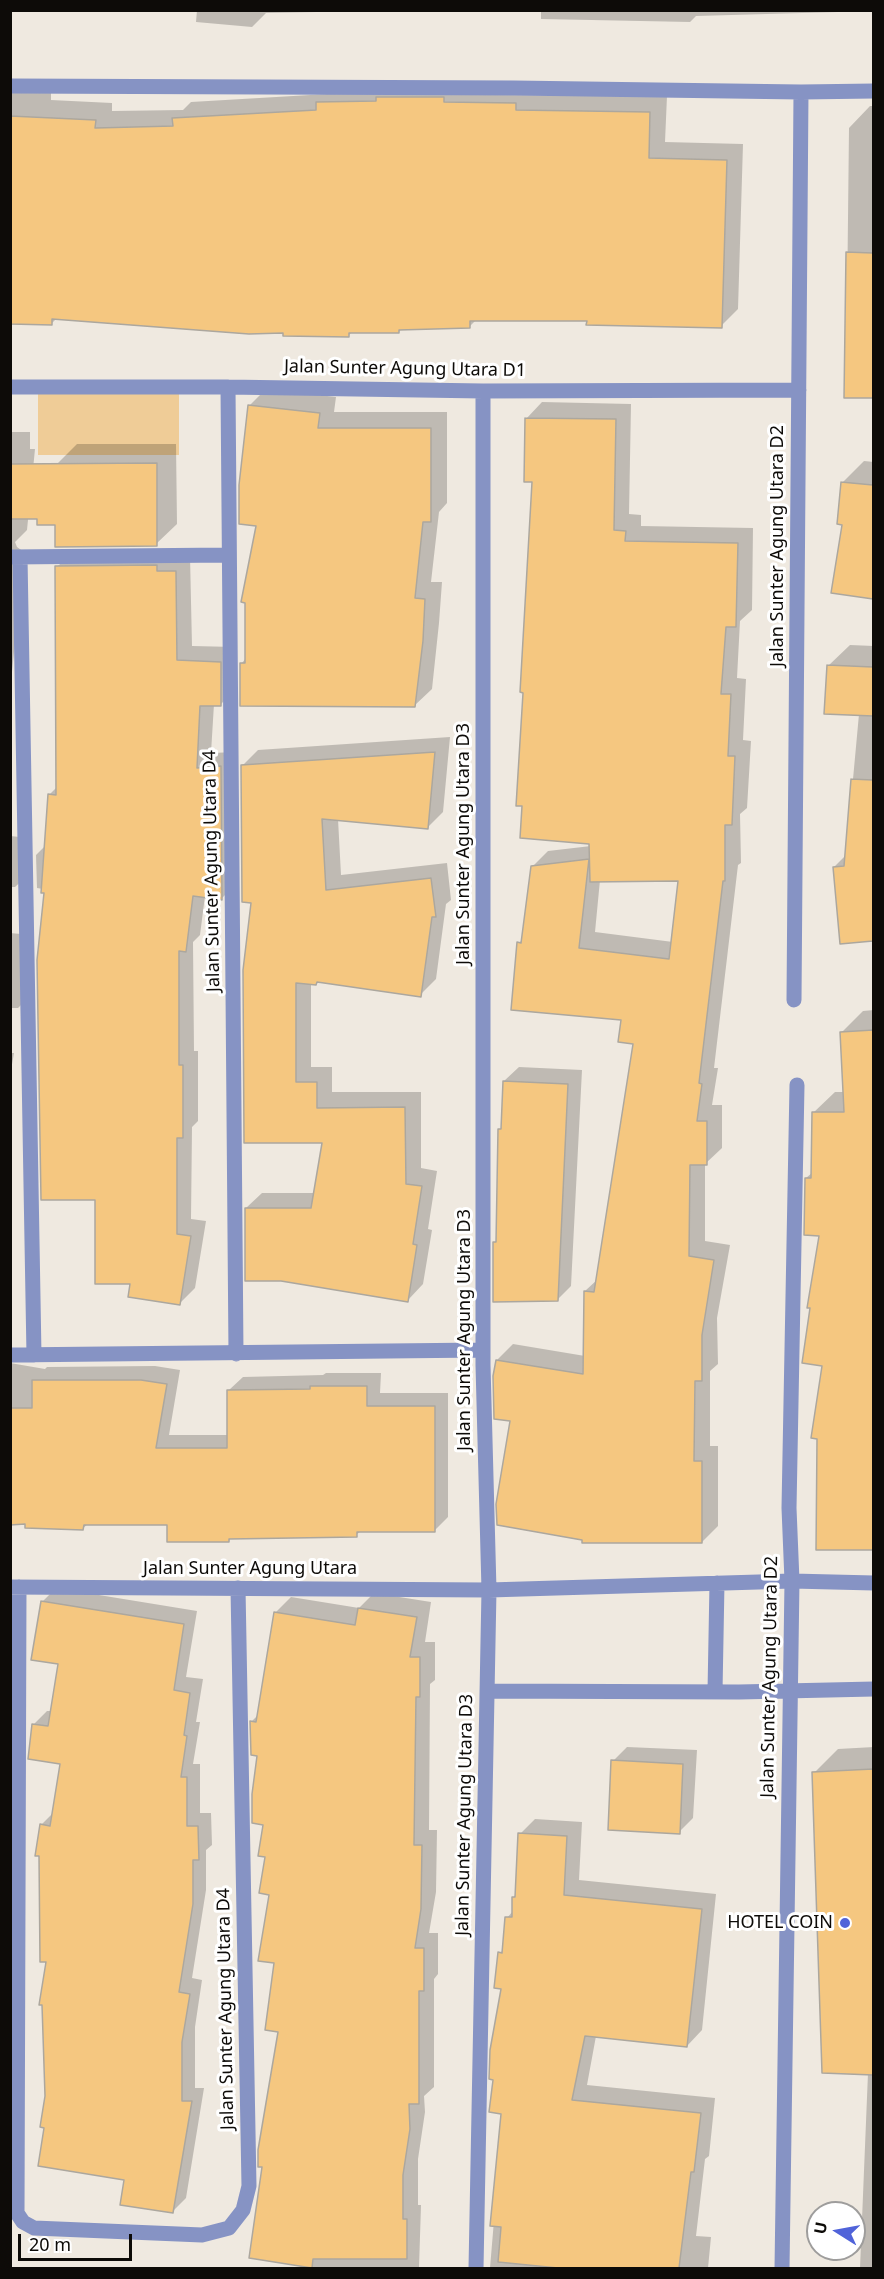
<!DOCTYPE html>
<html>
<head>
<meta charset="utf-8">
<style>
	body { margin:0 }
	#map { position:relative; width:884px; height:2279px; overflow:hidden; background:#efe9e0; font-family:"Noto Sans",sans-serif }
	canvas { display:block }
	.frame { position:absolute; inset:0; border:12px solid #0d0b08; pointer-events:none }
	.north { position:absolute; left:806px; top:2201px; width:60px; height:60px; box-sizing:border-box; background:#fff; border:2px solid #9e9d9c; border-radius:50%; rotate:281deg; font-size:16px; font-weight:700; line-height:24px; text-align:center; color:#0d0b08 }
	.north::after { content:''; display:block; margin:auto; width:21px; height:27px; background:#5063d9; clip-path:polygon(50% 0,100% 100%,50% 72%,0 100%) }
	.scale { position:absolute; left:18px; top:2234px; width:114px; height:27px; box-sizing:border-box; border:3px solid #0d0b08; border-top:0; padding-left:8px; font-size:18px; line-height:21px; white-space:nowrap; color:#0d0b08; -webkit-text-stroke:4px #fff; paint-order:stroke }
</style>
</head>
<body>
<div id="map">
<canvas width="884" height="2279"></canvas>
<div class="frame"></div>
<div class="north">U</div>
<div class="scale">20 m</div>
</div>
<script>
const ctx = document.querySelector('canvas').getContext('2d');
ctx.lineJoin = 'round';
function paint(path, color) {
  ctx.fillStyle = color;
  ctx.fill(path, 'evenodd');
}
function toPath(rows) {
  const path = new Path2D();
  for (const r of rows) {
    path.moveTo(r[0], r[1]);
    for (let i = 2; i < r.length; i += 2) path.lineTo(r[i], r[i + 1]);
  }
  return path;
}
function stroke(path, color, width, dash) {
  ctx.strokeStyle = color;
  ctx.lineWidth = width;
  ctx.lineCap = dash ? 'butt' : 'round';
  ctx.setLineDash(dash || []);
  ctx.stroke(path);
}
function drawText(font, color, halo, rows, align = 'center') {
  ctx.font = font + ' "Noto Sans",sans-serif';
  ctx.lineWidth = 6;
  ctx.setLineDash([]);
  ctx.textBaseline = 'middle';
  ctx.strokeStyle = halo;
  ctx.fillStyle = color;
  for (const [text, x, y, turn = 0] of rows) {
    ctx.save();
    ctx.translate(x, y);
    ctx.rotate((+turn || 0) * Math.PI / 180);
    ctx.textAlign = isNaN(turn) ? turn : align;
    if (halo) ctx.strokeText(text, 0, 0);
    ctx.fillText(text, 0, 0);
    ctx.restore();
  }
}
const green = toPath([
	[179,389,179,455,38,455,38,390]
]);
const shadow = toPath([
	[87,10,138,10,87,11],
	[197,10,419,10,266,13,252,27,196,22],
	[541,10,874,10,874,11,696,16,690,22,541,19],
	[10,90,51,91,51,100,112,103,112,111,183,110,191,102,327,94,667,96,665,142,743,144,738,309,721,326,588,320,476,320,470,326,402,328,399,332,352,332,348,336,57,318,52,323,10,323],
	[870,106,874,106,874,397,846,396,849,128],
	[266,389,336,397,334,412,447,412,447,503,439,512,431,582,442,582,439,623,432,689,414,706,242,663,246,658,258,525,249,406],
	[542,402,631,404,629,514,641,515,641,526,753,528,752,610,740,621,737,678,746,679,743,740,751,741,747,808,740,814,741,863,738,865,714,1068,718,1068,712,1105,722,1105,722,1148,705,1164,705,1241,730,1245,717,1318,718,1364,710,1371,710,1446,718,1446,718,1526,702,1542,512,1420,497,1360,513,1344,585,1356,585,1291,598,1279,635,1043,623,1018,519,943,524,938,532,867,548,851,591,846,533,481,526,419],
	[600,880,680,880,673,942,595,932],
	[10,432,30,432,30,449,35,449,27,530,15,542,17,547,24,552,10,692],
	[77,444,176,444,177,524,156,544,57,464],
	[864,461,874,462,874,598,833,592,843,523,842,483],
	[72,552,190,556,192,646,235,647,236,689,220,705,214,704,211,753,236,752,237,883,222,898,205,896,200,935,193,942,194,1051,198,1051,198,1121,192,1127,191,1219,206,1221,195,1288,180,1303,131,1282,96,1199,45,892,43,889,37,888,36,855,47,844,49,795,57,787,57,567],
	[850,645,874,646,874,939,841,942,834,867,846,855,859,714,828,666],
	[450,737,443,812,427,828,338,819,341,875,447,863,451,900,446,904,436,979,420,995,319,981,316,984,311,983,311,1067,332,1067,332,1092,421,1092,421,1168,437,1171,428,1229,432,1230,423,1284,408,1300,246,1208,262,1193,315,1193,324,1142,245,1142,253,902,242,766,258,750],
	[10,836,30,838,31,872,15,887,10,887],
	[10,933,32,935,33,993,18,1008,10,1008],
	[874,1010,874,1548,817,1548,824,1365,820,1235,806,1178,813,1172,813,1113,835,1092,845,1092,842,1032,863,1011],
	[10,1053,14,1053,10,1076],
	[519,1067,582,1070,571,1286,557,1300,494,1243,498,1239,500,1130,502,1127,504,1081],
	[10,1363,45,1369,47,1367,155,1366,180,1370,169,1435,229,1435,229,1390,243,1377,323,1375,326,1373,381,1373,380,1393,448,1393,448,1517,434,1531,361,1531,356,1535,231,1538,229,1541,169,1523,88,1524,83,1528,10,1523],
	[56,1588,197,1611,186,1677,203,1679,196,1722,200,1722,193,1764,200,1764,200,1813,211,1813,212,1845,206,1850,206,1890,192,1978,202,1980,195,2027,195,2088,204,2088,186,2198,173,2211,46,2127,48,1960,41,1855,41,1825,53,1813,61,1763,30,1758,34,1724,47,1711,52,1711,59,1663,42,1602],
	[374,1593,431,1602,425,1642,435,1642,435,1680,430,1684,429,1830,437,1830,436,1892,429,1933,438,1933,438,1974,434,1979,434,2087,424,2096,425,2112,418,2159,418,2205,421,2205,419,2268,308,2268,280,2031,259,1755,252,1721,259,1714,275,1613,291,1597,359,1608],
	[627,1747,697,1750,693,1818,679,1832,613,1761],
	[874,1747,874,2268,860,2268,868,2073,814,1773,838,1749],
	[535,1819,582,1822,579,1880,716,1894,702,2030,687,2046,596,2036,587,2085,715,2098,709,2156,705,2159,696,2236,711,2237,708,2268,490,2268,503,2113,502,1988,500,1953,504,1949,507,1918,513,1911,513,1898,516,1894,520,1834]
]);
const building = toPath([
	[376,97,444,97,444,102,516,103,516,110,650,112,649,158,727,160,722,328,586,325,587,321,470,321,470,328,399,330,399,333,349,333,349,337,283,336,283,333,249,334,52,319,52,325,10,324,10,116,96,120,95,128,173,126,172,118,316,110,316,102,376,101,376,97],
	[846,252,873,253,873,398,844,398,846,252],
	[248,405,320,413,318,428,431,428,431,522,423,522,415,598,425,599,423,641,415,707,240,706,240,663,245,663,245,603,241,602,256,526,239,524,239,485,248,405],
	[525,418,616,419,614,530,626,531,625,541,738,543,736,627,726,627,721,694,731,694,728,756,735,756,732,825,725,825,725,881,723,881,699,1083,702,1084,697,1121,707,1121,707,1165,690,1165,689,1256,714,1260,702,1335,702,1381,695,1381,694,1461,702,1461,702,1543,582,1543,582,1540,497,1525,496,1504,510,1421,494,1419,493,1376,496,1360,583,1374,584,1291,594,1292,633,1044,618,1042,621,1020,511,1010,517,942,521,943,531,866,589,859,579,948,669,959,678,881,590,882,589,844,520,838,522,806,516,806,523,693,520,692,532,482,524,482,525,418],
	[157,463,157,546,55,547,55,525,37,525,37,519,10,519,10,464,157,463],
	[841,482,873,485,873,599,831,593,842,525,837,524,841,482],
	[157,565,157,571,176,571,177,660,221,662,221,706,200,706,197,768,221,766,222,900,193,896,186,952,179,951,179,1065,183,1065,183,1138,177,1138,177,1234,191,1236,180,1305,128,1297,130,1284,95,1284,95,1200,41,1200,37,960,44,893,41,893,48,794,56,795,55,566,157,565],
	[827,665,873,667,873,716,824,714,827,665],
	[435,752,428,829,322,819,326,890,431,878,436,917,432,917,421,997,317,982,316,985,296,983,296,1082,317,1082,317,1108,405,1107,406,1184,422,1186,413,1244,417,1245,408,1302,281,1281,245,1281,245,1208,311,1208,322,1143,244,1143,243,970,251,903,242,902,241,765,435,752],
	[851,779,873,780,873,941,840,944,833,867,844,866,851,779],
	[873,1030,873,1550,816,1550,817,1439,811,1438,822,1366,802,1363,810,1308,807,1308,819,1236,804,1235,805,1178,811,1178,812,1112,844,1112,840,1032,873,1030],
	[503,1081,568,1084,558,1301,493,1302,493,1242,496,1242,498,1129,501,1129,503,1081],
	[32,1380,141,1380,167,1384,156,1448,227,1448,227,1390,310,1389,310,1386,367,1386,367,1406,435,1406,435,1532,357,1532,357,1537,229,1539,229,1542,167,1542,167,1525,84,1525,83,1530,25,1528,25,1524,10,1525,10,1408,32,1408,32,1380],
	[41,1601,184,1624,174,1690,190,1693,184,1735,187,1736,181,1777,187,1777,187,1826,198,1826,199,1860,193,1860,193,1904,179,1992,190,1994,182,2042,182,2101,192,2101,173,2213,120,2205,124,2180,38,2166,44,2128,40,2127,45,2096,42,2005,39,2005,46,1962,40,1962,39,1856,35,1856,40,1824,50,1826,60,1764,28,1759,32,1724,48,1726,58,1664,31,1660,41,1601],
	[358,1608,417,1617,410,1657,420,1657,420,1697,416,1697,414,1845,422,1845,421,1909,415,1948,424,1948,424,1991,419,1991,419,2104,409,2104,410,2129,403,2175,403,2219,407,2219,407,2259,313,2259,312,2268,249,2258,262,2167,258,2167,258,2150,278,2032,265,2030,274,1963,258,1961,269,1895,259,1893,265,1857,258,1856,263,1825,252,1823,252,1794,257,1756,251,1755,250,1721,256,1722,274,1612,355,1625,358,1608],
	[611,1760,683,1764,680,1834,608,1830,611,1760],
	[873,1769,873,2075,822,2073,812,1772,873,1769],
	[518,1833,567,1836,564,1895,702,1909,687,2047,585,2036,572,2100,701,2113,694,2172,691,2172,679,2268,558,2268,498,2262,501,2227,490,2226,501,2114,489,2112,493,2080,489,2079,490,2050,501,1989,494,1988,498,1952,502,1953,505,1917,512,1917,512,1897,515,1897,518,1833]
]);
const minor = toPath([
	[10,86,514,88,801,92,874,91],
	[10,387,228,387,483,391,799,390],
	[228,387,236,1354],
	[10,557,228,555],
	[20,557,34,1355],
	[794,1000,801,92],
	[10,1355,483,1350],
	[10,1587,489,1590,792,1581,874,1583],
	[19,1587,17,2213,23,2222,34,2228,202,2235,229,2228,243,2210,249,2186,238,1588],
	[487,1691,739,1692,874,1689],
	[715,1692,717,1583],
	[476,2268,489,1590,483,1365,483,391],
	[782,2268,792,1581,789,1508,797,1085]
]);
const markers = [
	[845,1923,6,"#5063d9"]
];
const streetNames = [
	["Jalan Sunter Agung Utara D1",405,369,1],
	["Jalan Sunter Agung Utara D2",778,546,-90],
	["Jalan Sunter Agung Utara D3",464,844,-90],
	["Jalan Sunter Agung Utara D4",212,871,-91],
	["Jalan Sunter Agung Utara D3",465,1330,-90],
	["Jalan Sunter Agung Utara",250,1569],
	["Jalan Sunter Agung Utara D2",770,1677,-89],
	["Jalan Sunter Agung Utara D3",465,1815,-89],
	["Jalan Sunter Agung Utara D4",226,2009,-91]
];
const poiNames = [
	["HOTEL COIN",833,1923]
];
paint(green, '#efcc97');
paint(shadow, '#0003');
paint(building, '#f5c780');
stroke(building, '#aca79e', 1.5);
stroke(minor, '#8693c4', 15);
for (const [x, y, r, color] of markers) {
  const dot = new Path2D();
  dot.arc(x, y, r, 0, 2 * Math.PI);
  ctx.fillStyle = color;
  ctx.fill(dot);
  stroke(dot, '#fff', 2);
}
drawText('18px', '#0d0b08', '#fff', streetNames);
drawText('18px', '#0d0b08', '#fff', poiNames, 'right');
</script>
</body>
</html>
